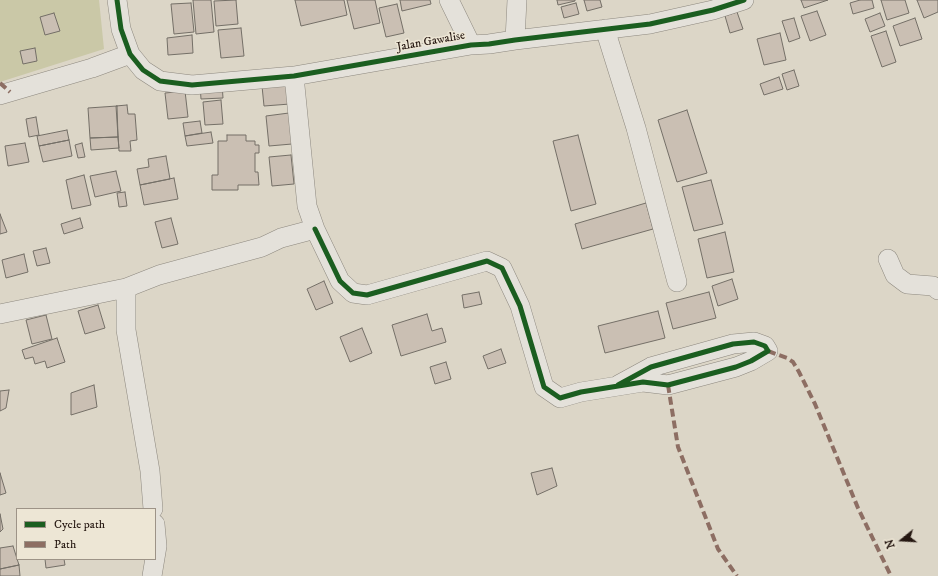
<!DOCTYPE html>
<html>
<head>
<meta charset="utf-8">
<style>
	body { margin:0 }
	#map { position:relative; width:938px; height:576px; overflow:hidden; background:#dcd6c7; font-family:"IM FELL DW Pica",serif }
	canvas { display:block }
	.legend { position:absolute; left:16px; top:508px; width:140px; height:52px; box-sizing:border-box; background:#ede6d5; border:1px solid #9d9387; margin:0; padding:5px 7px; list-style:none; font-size:12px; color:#251711 }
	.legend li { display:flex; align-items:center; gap:8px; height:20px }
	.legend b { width:20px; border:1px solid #9d9387 }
	.north { position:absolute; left:882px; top:520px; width:40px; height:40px; -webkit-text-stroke:3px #ede6d5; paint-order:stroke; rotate:252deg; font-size:11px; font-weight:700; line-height:16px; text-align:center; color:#251711 }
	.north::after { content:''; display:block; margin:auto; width:14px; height:18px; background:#251711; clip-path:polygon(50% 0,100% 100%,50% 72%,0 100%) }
</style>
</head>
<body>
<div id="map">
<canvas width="938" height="576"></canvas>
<ul class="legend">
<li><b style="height:5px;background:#1b5e20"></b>Cycle path</li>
<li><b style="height:5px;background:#8d6e63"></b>Path</li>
</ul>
<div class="north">N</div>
</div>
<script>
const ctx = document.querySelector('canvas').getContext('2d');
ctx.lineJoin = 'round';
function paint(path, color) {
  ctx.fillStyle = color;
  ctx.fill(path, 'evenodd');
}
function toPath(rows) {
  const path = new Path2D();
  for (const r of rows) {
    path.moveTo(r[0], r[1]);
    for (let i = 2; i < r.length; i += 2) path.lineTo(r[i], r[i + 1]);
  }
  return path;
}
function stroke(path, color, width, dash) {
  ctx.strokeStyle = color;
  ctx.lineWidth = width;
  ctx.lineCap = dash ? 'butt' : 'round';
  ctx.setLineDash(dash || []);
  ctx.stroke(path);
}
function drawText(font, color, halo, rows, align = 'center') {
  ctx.font = font + ' "IM FELL DW Pica",serif';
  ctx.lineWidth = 3;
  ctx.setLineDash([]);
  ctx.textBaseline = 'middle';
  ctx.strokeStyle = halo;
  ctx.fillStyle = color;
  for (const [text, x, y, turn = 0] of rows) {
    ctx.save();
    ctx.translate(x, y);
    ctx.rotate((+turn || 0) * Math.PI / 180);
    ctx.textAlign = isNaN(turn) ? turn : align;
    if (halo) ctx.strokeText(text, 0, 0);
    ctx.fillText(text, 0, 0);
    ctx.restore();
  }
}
const green = toPath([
	[0,0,99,0,104,49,0,82]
]);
const building = toPath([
	[193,0,211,0,214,32,196,34,193,0],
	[236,0,238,24,216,26,214,1,236,0],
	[295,0,344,0,347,15,301,26,295,0],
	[347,0,375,0,380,23,354,29,347,0],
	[400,0,430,0,431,4,402,11,400,0],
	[557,0,575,0,575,1,558,5,557,0],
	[584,0,600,0,602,7,587,11,584,0],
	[801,0,828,0,804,8,801,0],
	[860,0,872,0,874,8,853,14,850,3,860,0],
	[881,0,905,0,909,13,887,20,881,0],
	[917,0,938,0,938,12,924,18,917,0],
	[191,3,194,32,174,34,171,4,191,3],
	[576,3,579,14,564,18,561,7,576,3],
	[397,4,404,33,386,37,379,8,397,4],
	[817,11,826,35,810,41,801,16,817,11],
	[737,12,743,29,730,33,725,16,737,12],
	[54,13,60,31,45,35,40,17,54,13],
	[880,13,885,26,870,32,865,19,880,13],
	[794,18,800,38,789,42,782,21,794,18],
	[915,18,922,39,900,46,893,26,915,18],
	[241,28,244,56,221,58,218,30,241,28],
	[886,31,896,62,882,67,871,36,886,31],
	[780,33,786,60,764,65,757,39,780,33],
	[192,35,193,53,168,55,167,38,192,35],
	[35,48,37,61,23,64,20,51,35,48],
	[794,70,799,86,787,90,782,74,794,70],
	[779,77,783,89,764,95,760,84,779,77],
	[222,84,223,98,201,99,200,85,222,84],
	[288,84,290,104,264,106,262,86,288,84],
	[185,91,188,117,168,119,165,93,185,91],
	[221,100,223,124,205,125,203,102,221,100],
	[127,105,128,114,135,114,137,140,130,141,131,151,119,151,116,106,127,105],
	[117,106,118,137,90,138,88,108,117,106],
	[687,110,707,173,677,182,658,120,687,110],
	[289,113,292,144,269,146,266,116,289,113],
	[36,117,39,135,29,137,26,119,36,117],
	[200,121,202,133,185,136,183,123,200,121],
	[67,130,69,140,39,146,37,136,67,130],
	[211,132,213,143,187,146,185,136,211,132],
	[227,135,246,135,246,141,255,141,255,145,259,145,259,153,255,153,255,172,258,172,259,185,238,185,238,190,212,190,212,175,218,175,218,141,227,141,227,135],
	[578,135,596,204,571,211,553,141,578,135],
	[118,137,119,148,91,150,90,138,118,137],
	[69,140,72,156,43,162,39,146,69,140],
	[25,143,29,162,8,166,5,146,25,143],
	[82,143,85,157,78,158,75,145,82,143],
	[291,155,294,184,272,186,269,157,291,155],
	[166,156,170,179,140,185,137,169,149,167,148,159,166,156],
	[116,171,121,191,95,197,90,176,116,171],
	[84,175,91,205,72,209,66,180,84,175],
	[174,178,178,199,144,205,140,185,174,178],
	[711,180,723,224,694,231,682,187,711,180],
	[125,192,127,206,119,207,117,193,125,192],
	[646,203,653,229,582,249,575,224,646,203],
	[0,214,7,232,0,234,0,214],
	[80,218,83,228,64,234,61,224,80,218],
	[171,218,178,244,162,248,155,222,171,218],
	[725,232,734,272,707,278,698,239,725,232],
	[46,248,50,263,37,266,33,251,46,248],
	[24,254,28,272,6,278,2,260,24,254],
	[732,279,738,299,718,306,712,286,732,279],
	[324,281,333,303,316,310,307,289,324,281],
	[479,292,482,304,464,308,462,295,479,292],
	[709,292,716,318,673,329,666,303,709,292],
	[98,305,105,328,85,334,78,311,98,305],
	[658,311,665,338,605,353,598,326,658,311],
	[427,314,432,331,442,328,446,342,401,356,392,325,427,314],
	[46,315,52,339,32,344,26,320,46,315],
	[362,328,372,353,350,362,340,337,362,328],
	[57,338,65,362,47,368,45,361,35,364,33,357,25,359,22,350,57,338],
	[501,349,506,363,488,369,483,356,501,349],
	[446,362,451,379,435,384,430,367,446,362],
	[94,385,97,407,71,415,71,393,94,385],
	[9,390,6,408,0,411,0,391,9,390],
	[552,468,557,486,537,495,531,473,552,468],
	[0,473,6,493,0,495,0,473],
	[0,514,3,529,0,532,0,514],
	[13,546,19,565,0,569,0,548,13,546],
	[45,559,64,559,65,565,46,568,45,559],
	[19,565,20,576,0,576,0,569,19,565]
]);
const minor = toPath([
	[117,0,121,29,130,54,143,70,160,81,192,85,294,76,471,45,489,44,515,40,650,24,713,10,744,0],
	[449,0,471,45],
	[605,29,636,128,677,282],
	[515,40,517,0],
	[0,95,92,68,130,54],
	[315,229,340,281,353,293,367,295,487,261,502,268,520,306,544,387,560,398,581,392,643,382,668,385,736,367,751,361,768,351,765,346,754,342,733,344,651,367,618,385],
	[888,259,895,275,907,284,933,286,938,290],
	[126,288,126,330,150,471,153,509],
	[0,314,126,288,159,275,262,247,281,238,315,229,307,206,294,76],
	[152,576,157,546,155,524]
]);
const quiet = toPath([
	[0,83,10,92],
	[768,351,787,358,793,362,799,372,815,404,858,508,891,576],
	[668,385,678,447,718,549,737,576]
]);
const cycleway = toPath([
	[117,0,121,29,130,54,143,70,160,81,192,85,294,76,471,45,489,44,515,40,650,24,713,10,744,0],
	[315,229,340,281,353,293,367,295,487,261,502,268,520,306,544,387,560,398,581,392,643,382,668,385,736,367,751,361,768,351,765,346,754,342,733,344,651,367,618,385]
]);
const streetNames = [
	["Jalan Gawalise",431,42,-10]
];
paint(green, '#cac8a7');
paint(building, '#cabfb3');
stroke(building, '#746f67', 1);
stroke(minor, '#8d887f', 20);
stroke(minor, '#e4e1da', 19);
stroke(quiet, '#8d6e63', 4, [8, 4]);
stroke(cycleway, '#1b5e20', 5);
drawText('12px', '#251711', '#ede6d5', streetNames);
</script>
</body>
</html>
